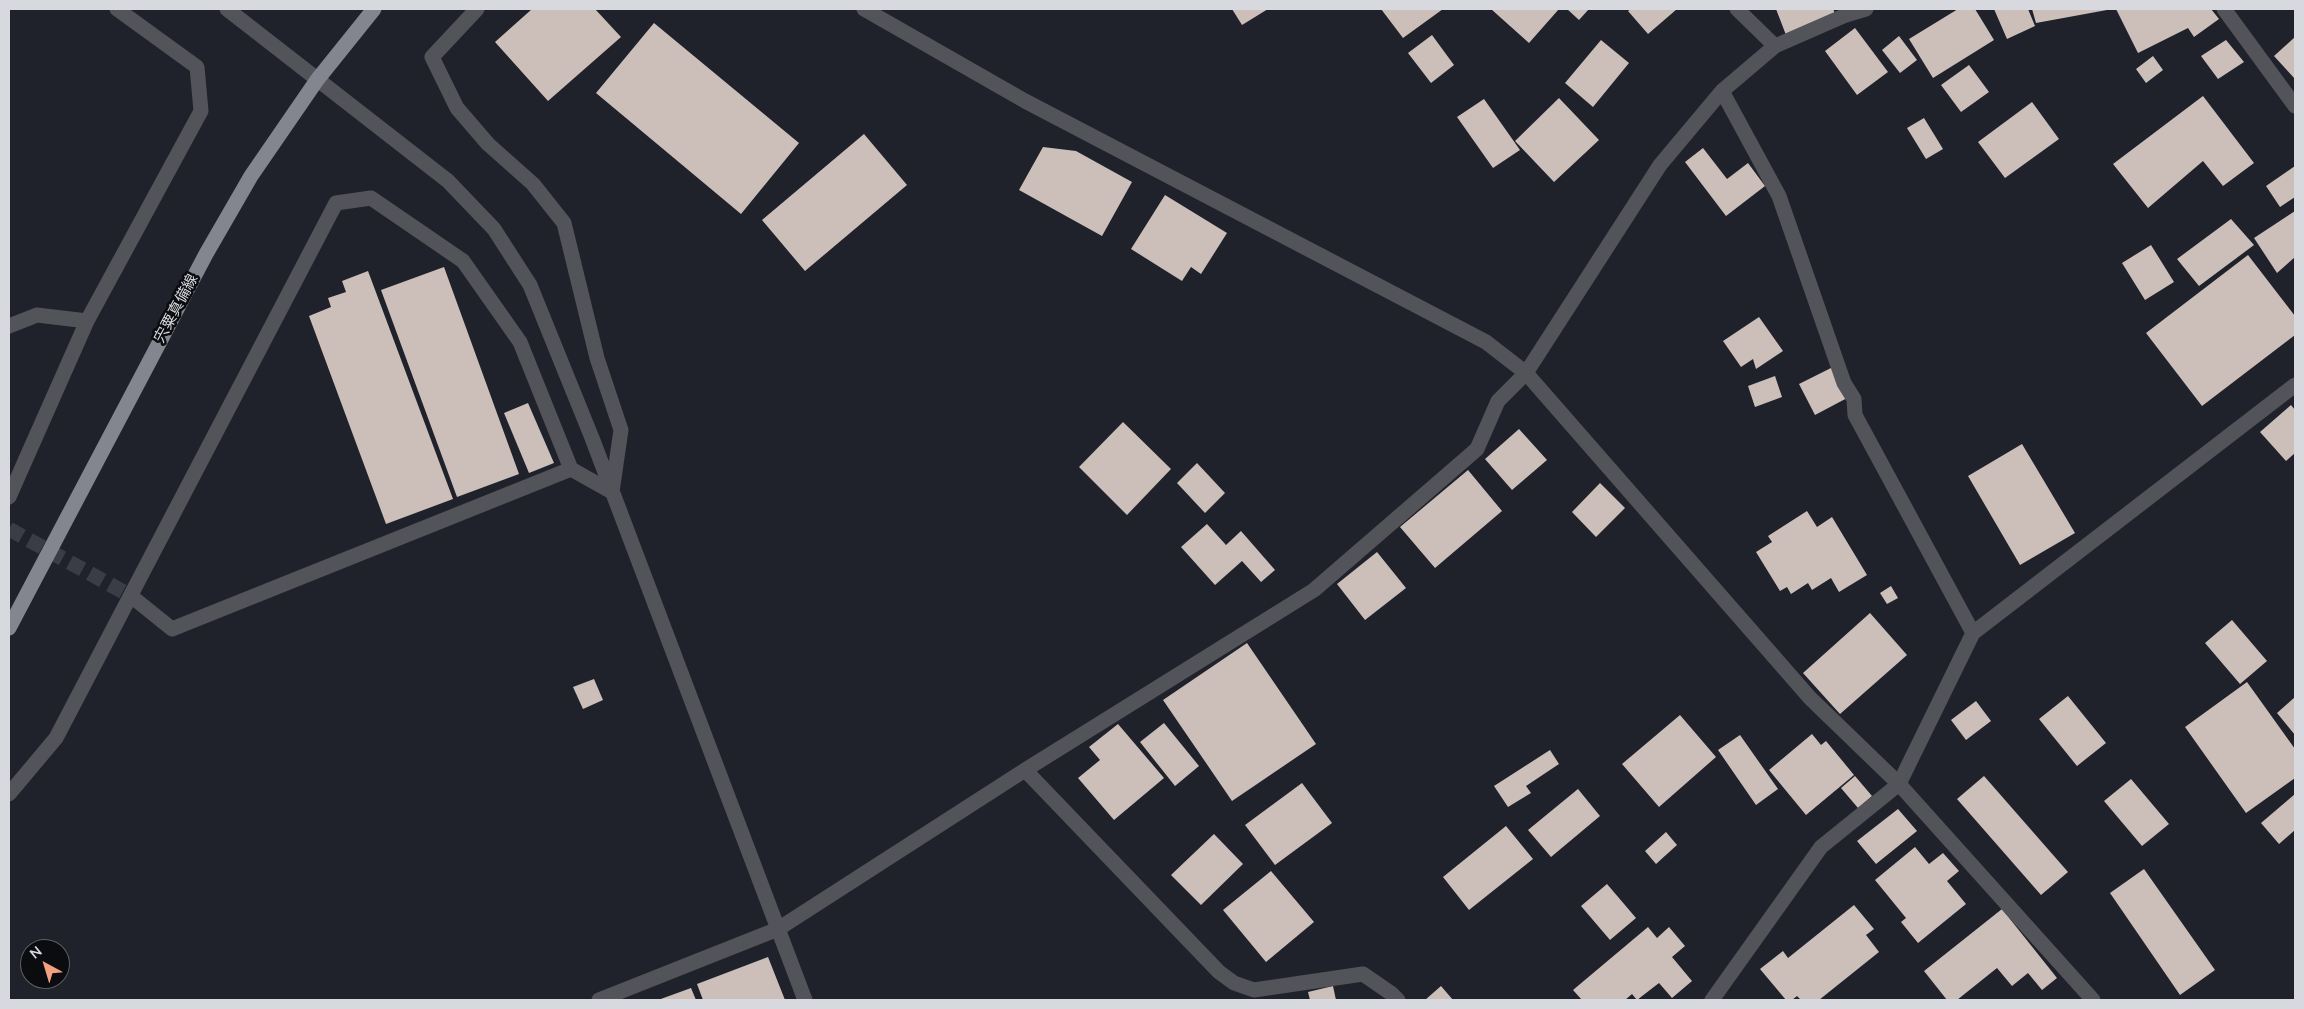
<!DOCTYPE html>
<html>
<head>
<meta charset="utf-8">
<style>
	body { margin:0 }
	#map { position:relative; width:2304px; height:1009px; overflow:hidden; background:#20222b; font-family:"Nunito Sans",sans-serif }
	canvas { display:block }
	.frame { position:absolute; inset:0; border:10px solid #d7d9df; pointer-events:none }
	.north { position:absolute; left:20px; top:939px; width:50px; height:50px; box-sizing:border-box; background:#0b0c10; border:1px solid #5d5e63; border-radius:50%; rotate:321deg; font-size:14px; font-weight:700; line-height:20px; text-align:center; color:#d7d9df }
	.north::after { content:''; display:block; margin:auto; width:18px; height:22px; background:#f2a080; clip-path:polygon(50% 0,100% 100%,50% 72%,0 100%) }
</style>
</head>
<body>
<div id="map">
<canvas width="2304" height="1009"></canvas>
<div class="frame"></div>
<div class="north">N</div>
</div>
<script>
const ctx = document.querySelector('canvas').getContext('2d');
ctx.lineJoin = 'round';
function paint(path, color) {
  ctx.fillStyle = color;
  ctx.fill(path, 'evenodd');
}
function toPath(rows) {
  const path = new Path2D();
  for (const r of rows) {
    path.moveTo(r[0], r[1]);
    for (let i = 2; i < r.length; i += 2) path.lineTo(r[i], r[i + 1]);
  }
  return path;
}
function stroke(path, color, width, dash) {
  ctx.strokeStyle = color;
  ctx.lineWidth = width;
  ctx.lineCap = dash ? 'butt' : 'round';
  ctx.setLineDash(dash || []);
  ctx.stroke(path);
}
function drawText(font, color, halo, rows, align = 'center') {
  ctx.font = font + ' "Nunito Sans","Noto Sans JP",sans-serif';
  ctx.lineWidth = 5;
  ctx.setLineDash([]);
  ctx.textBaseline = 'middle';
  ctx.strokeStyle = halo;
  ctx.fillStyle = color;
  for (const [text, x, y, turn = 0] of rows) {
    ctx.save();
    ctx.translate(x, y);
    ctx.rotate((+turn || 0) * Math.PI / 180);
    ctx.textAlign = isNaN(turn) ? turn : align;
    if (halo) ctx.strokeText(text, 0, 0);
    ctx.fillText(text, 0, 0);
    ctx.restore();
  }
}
const building = toPath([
	[532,9,595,9,621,37,548,101,495,42],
	[1232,9,1268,9,1242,25],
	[1381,9,1443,9,1403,38],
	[1491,9,1559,9,1529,43],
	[1567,9,1589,9,1579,20],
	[1631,9,1677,9,1648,34,1628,11],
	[1776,9,1833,9,1836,15,1786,35],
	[1958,9,1975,9,1994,40,1933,78,1909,39],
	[1994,9,2028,9,2035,26,2007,39],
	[2032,9,2107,9,2107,10,2036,23],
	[2116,9,2211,9,2219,19,2194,37,2188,28,2138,53],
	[654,23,799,143,741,214,596,93],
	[1855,28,1888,72,1857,95,1825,51],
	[1432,35,1454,65,1431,83,1408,53],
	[1899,36,1917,60,1900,73,1882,50],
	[2295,37,2295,79,2274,56],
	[1601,40,1629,63,1593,107,1565,83],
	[2226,40,2244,62,2218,79,2201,56],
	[2153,56,2163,70,2146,83,2136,69],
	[1969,65,1989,92,1961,112,1941,85],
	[2203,96,2254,163,2223,186,2203,161,2148,208,2113,164],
	[1559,98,1599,140,1554,182,1515,141],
	[1484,99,1520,150,1493,168,1457,117],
	[2032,102,2059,139,2005,178,1978,142],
	[1924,118,1943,149,1926,159,1907,128],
	[864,134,907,185,805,271,762,220],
	[1043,147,1076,151,1132,182,1102,236,1019,190],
	[1703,148,1727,179,1748,163,1765,186,1726,216,1685,162],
	[2295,166,2295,197,2280,207,2266,186],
	[1165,195,1227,233,1201,274,1191,267,1182,281,1131,249],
	[2295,211,2295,257,2277,273,2254,238],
	[2231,219,2254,245,2199,286,2177,259],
	[2151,245,2174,282,2145,300,2122,263],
	[2248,255,2295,316,2295,335,2202,406,2146,333],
	[444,267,519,474,457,497,381,290],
	[368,271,453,499,386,524,309,316,331,307,328,298,346,292,342,281],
	[1759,317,1783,351,1756,369,1753,359,1741,367,1723,341],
	[1833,367,1849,397,1815,415,1799,384],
	[1775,376,1782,397,1755,407,1748,386],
	[528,403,554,463,529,473,504,413],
	[2291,405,2295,410,2295,453,2286,461,2260,432],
	[1123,422,1171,469,1127,515,1079,467],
	[1519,429,1547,460,1512,490,1485,459],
	[2022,444,2075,533,2020,565,1968,476],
	[1197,463,1225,493,1205,513,1177,483],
	[1468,470,1502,511,1435,568,1400,527],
	[1600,483,1625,508,1596,537,1572,512],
	[1807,511,1817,527,1832,517,1867,575,1839,592,1831,578,1812,590,1808,583,1791,594,1787,587,1780,591,1756,552,1772,542,1768,536],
	[1207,524,1226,545,1241,531,1275,570,1261,582,1242,561,1215,585,1181,547],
	[1377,552,1406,588,1365,620,1337,584],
	[1891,586,1898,598,1887,604,1880,593],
	[1870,613,1907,655,1840,714,1803,673],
	[2232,620,2267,661,2240,684,2205,643],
	[1247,643,1316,744,1232,801,1163,700],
	[594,679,603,700,583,709,573,687],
	[2247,682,2295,749,2295,778,2246,813,2185,727],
	[2068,696,2106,743,2077,766,2039,719],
	[2295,697,2295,735,2277,713],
	[1976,701,1991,721,1966,740,1951,720],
	[1680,715,1716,757,1659,807,1622,764],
	[1164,723,1199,766,1175,786,1140,742],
	[1118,724,1164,778,1114,820,1078,778,1100,760,1089,747],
	[1812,734,1821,745,1826,741,1854,775,1806,815,1769,770],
	[1740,735,1778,789,1756,805,1718,750],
	[1550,750,1559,764,1526,786,1531,793,1508,807,1494,786],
	[1855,776,1872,796,1858,808,1841,788],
	[1984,776,2068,872,2041,895,1957,799],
	[2131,779,2169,824,2142,846,2104,801],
	[1302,783,1332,823,1275,865,1245,825],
	[1578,789,1600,816,1551,857,1528,830],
	[2295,794,2295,830,2279,844,2261,823],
	[1898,809,1917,831,1876,864,1857,841],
	[1506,826,1533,859,1469,910,1443,877],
	[1666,832,1677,845,1656,864,1645,851],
	[1214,834,1243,864,1201,905,1171,875],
	[1915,847,1929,864,1943,853,1959,871,1947,881,1966,904,1918,943,1901,922,1906,918,1875,880],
	[2144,869,2215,970,2180,995,2110,893],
	[1271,871,1314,922,1266,962,1223,910],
	[1607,884,1636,918,1610,940,1581,906],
	[1854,905,1874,929,1866,935,1879,952,1819,1000,1801,1000,1797,996,1792,1000,1786,1000,1760,969,1783,951,1788,958],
	[2002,909,2057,978,2042,990,2028,973,2012,986,1997,968,1957,1000,1947,1000,1924,971],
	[1648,927,1657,938,1669,927,1685,946,1672,957,1692,981,1672,998,1659,983,1637,1000,1632,994,1625,1000,1582,1000,1573,990],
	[768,957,785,1000,703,1000,697,984],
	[1333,986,1336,1000,1310,1000,1308,992],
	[1441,986,1453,1000,1425,1000],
	[691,988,696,1000,658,1000]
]);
const minorTunnel = toPath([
	[9,529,131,596]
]);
const minor = toPath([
	[227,9,448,181,494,229,530,285,592,438,805,1000],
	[864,9,1025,101,1486,342,1526,373,1810,698,1899,784,2093,1000],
	[2224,9,2295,106],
	[1775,46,1846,15,1866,9],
	[1722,91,1779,196,1844,383,1854,399,1855,415,1973,633],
	[9,326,37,315,87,321],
	[9,497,87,321,201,111,197,67,117,9],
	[131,596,172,629,571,469],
	[1025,770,1219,972,1234,983,1254,990,1363,974,1392,994,1398,1000],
	[9,794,56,738,336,203,371,198,463,261,520,342,571,469,612,492,621,430,597,358,564,223,533,184,488,144,457,108,432,57,477,9],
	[599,1000,778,929,1025,770,1314,590,1477,449,1498,401,1526,373,1660,165,1722,91,1775,46,1737,9],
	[1712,1000,1821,847,1899,784,1973,633,2295,385]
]);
const major = toPath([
	[9,628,206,254,251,176,317,80,374,9]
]);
const streetNames = [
	["宍粟真備線",177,309,-62]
];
paint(building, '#ccbfba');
stroke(minorTunnel, '#3b3d46', 15, [15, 8]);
stroke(minor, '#535459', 15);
stroke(major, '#83868f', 15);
drawText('15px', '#d7d9df', '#0b0c10', streetNames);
</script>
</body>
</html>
